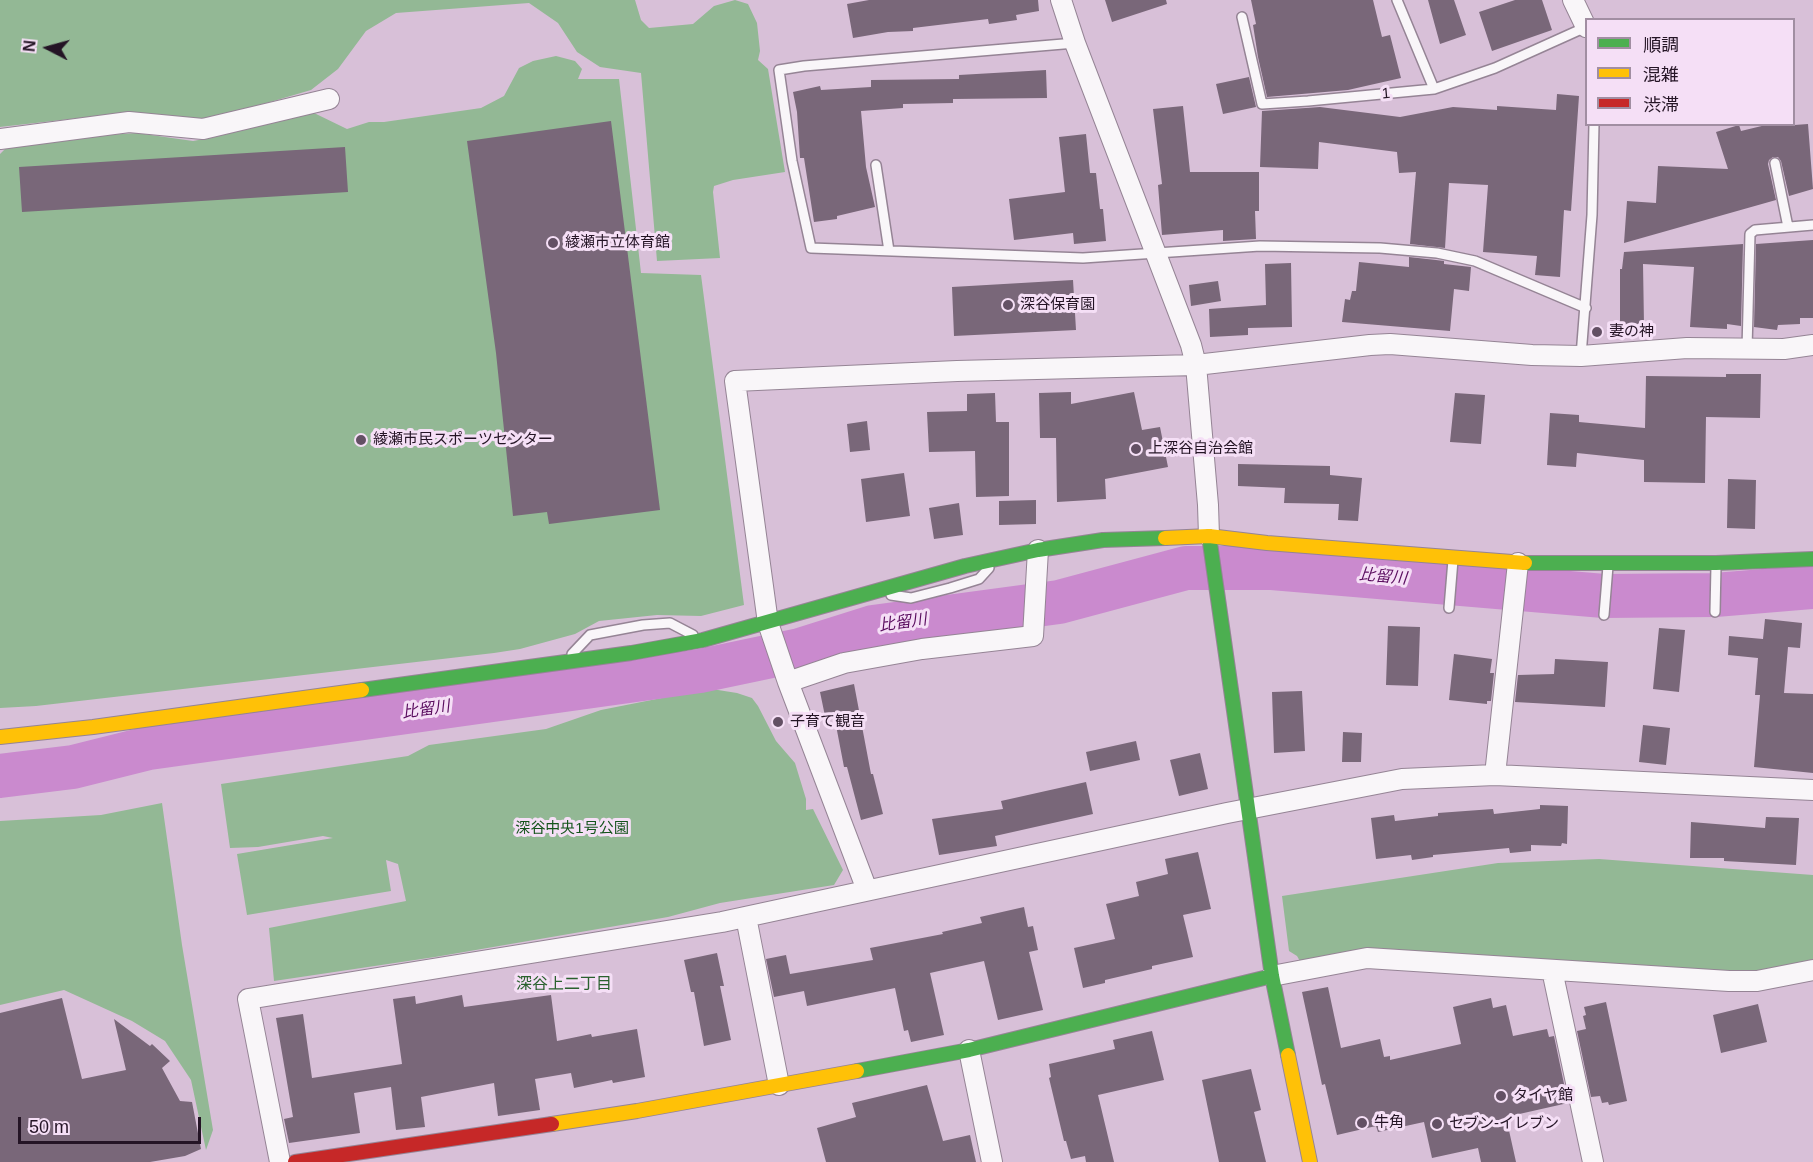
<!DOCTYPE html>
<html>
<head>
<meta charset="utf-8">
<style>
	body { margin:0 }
	#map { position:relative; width:1813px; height:1162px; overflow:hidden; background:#d8c0d8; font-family:Arial,"Noto Sans JP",sans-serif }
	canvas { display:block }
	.legend { position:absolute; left:1585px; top:18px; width:210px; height:108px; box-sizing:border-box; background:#f5dff6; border:2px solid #a18ea2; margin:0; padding:8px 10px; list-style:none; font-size:18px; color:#241425 }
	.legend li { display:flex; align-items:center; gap:12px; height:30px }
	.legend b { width:30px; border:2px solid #a18ea2 }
	.north { position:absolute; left:18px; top:18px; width:60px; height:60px; -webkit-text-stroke:4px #f5dff6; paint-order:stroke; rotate:276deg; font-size:16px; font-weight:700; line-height:24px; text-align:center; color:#241425 }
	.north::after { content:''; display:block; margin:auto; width:21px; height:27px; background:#241425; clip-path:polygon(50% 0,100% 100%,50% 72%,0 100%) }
	.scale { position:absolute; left:18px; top:1117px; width:183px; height:27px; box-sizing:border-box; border:3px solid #241425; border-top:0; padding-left:8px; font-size:18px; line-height:21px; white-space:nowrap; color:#241425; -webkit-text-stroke:4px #f5dff6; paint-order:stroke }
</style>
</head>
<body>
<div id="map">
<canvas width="1813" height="1162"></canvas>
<ul class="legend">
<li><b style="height:8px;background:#4caf50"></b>順調</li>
<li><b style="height:8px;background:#ffc107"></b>混雑</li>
<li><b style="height:8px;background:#c62828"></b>渋滞</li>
</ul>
<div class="north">N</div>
<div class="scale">50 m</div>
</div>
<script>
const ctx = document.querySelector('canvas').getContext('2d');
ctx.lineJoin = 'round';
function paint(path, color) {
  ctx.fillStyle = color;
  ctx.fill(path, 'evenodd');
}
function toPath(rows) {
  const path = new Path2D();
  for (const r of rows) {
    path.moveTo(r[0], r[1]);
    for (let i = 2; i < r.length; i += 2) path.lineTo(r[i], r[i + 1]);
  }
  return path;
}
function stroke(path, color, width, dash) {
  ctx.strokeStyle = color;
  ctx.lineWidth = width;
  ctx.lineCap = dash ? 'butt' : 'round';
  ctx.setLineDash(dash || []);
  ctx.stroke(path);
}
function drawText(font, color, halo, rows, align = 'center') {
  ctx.font = font + ' Arial,"Noto Sans JP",sans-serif';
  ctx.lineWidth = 6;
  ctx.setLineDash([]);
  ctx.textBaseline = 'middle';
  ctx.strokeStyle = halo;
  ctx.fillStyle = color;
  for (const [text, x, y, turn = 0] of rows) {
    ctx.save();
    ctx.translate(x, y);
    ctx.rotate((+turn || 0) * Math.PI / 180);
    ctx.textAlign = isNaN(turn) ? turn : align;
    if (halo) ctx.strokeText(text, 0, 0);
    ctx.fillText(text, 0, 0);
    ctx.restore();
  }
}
const green = toPath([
	[0,0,635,0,641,20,649,28,693,24,714,6,735,0,748,4,757,23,760,51,758,60,768,69,785,172,733,180,714,186,713,192,720,258,657,261,641,73,600,67,577,52,558,23,529,3,396,13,366,31,338,69,311,90,199,123,132,112,0,127],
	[556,56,575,61,582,69,578,79,619,79,641,273,701,275,744,605,701,616,657,615,599,621,575,634,520,649,494,653,36,706,0,708,0,154,13,141,137,133,193,141,215,137,312,112,347,129,369,122,384,122,481,108,504,96,519,68,533,61],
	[702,690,718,690,737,693,752,698,758,706,776,741,795,763,806,799,806,810,813,809,843,870,834,885,720,903,668,917,435,957,274,981,269,928,406,901,398,864,386,860,391,891,247,915,237,854,333,838,323,836,258,847,230,848,221,784,408,756,429,745,546,729,601,710],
	[162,803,182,945,213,1130,206,1150,191,1080,165,1041,132,1021,64,990,0,1005,0,821,101,815],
	[1599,859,1813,875,1813,961,1761,971,1741,972,1301,963,1297,956,1289,951,1282,896,1498,863]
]);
const river = toPath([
	[0,776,73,767,149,748,700,671,800,650,873,627,1059,602,1186,568,1272,568,1604,596,1715,595,1813,587]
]);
const building = toPath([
	[869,0,1038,0,1039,11,1016,15,1017,20,989,24,988,19,913,28,913,31,888,32,853,38,847,4],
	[1105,0,1166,0,1167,4,1112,22],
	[1251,0,1373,0,1382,37,1390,35,1401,78,1348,90,1267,97,1258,57,1253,25,1256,24],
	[1428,0,1454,0,1466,35,1440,44],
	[1515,0,1542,0,1552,30,1492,51,1479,12],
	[1046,70,1047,98,953,99,953,103,903,104,903,108,861,111,866,167,875,207,837,216,837,219,814,222,804,158,800,158,797,112,793,92,820,86,821,90,871,87,871,80,959,79,959,75],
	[1249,77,1256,107,1223,114,1216,84],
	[1557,94,1579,96,1571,211,1564,210,1560,277,1535,275,1537,256,1483,252,1488,185,1449,183,1445,248,1410,244,1416,172,1399,173,1397,152,1319,142,1318,169,1260,167,1262,111,1320,107,1400,117,1453,107,1497,110,1497,106,1556,110],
	[1183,106,1190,172,1259,172,1259,211,1255,211,1256,239,1223,241,1223,230,1162,235,1158,185,1162,184,1153,109],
	[611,121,660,510,549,524,547,512,513,516,496,353,467,141],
	[1770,124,1781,124,1781,126,1808,124,1813,189,1789,196,1781,161,1778,157,1773,157,1769,160,1768,164,1776,200,1624,243,1627,201,1656,203,1658,166,1728,169,1716,132,1739,125,1741,131],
	[1086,134,1090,173,1096,173,1100,209,1103,209,1106,241,1074,244,1073,233,1014,240,1009,199,1065,192,1059,137],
	[345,147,348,192,22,212,19,167],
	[1813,240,1813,318,1800,318,1800,324,1778,325,1777,330,1754,327,1756,244],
	[1743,244,1741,326,1727,324,1727,329,1690,327,1694,267,1643,264,1644,325,1620,325,1620,269,1622,269,1624,252],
	[1409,257,1436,260,1444,261,1444,264,1471,267,1469,291,1454,289,1450,331,1342,322,1345,299,1350,300,1352,291,1356,291,1359,262,1409,267],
	[1291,263,1292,327,1248,328,1248,335,1210,337,1209,309,1266,305,1265,264],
	[1073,280,1076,330,954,336,952,287],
	[1218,281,1221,301,1191,306,1189,285],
	[1726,374,1761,374,1760,418,1706,417,1705,483,1644,482,1644,460,1577,453,1576,467,1547,465,1550,413,1579,415,1579,422,1645,428,1646,376,1726,377],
	[1071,392,1071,404,1134,392,1142,430,1160,427,1168,467,1105,479,1106,499,1057,502,1056,438,1040,438,1039,393],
	[995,393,996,422,1009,422,1009,496,976,497,975,451,929,452,927,412,967,411,967,394],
	[1455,393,1485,395,1481,444,1450,442],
	[867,421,870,450,850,452,847,424],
	[1238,464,1330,466,1330,475,1362,478,1358,521,1338,520,1339,504,1284,503,1285,488,1238,486],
	[904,473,910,516,866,522,861,479],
	[1728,479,1756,480,1755,529,1727,528],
	[1036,500,1036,524,999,525,999,501],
	[959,503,963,535,934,539,929,508],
	[1765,619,1802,623,1800,648,1788,647,1784,693,1813,694,1813,773,1754,767,1760,695,1755,695,1758,658,1728,655,1729,636,1763,639],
	[1388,626,1420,627,1418,686,1386,685],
	[1659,628,1685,630,1679,692,1653,689],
	[1454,654,1492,659,1490,673,1494,673,1491,701,1487,701,1487,704,1449,700],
	[1555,659,1608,662,1605,707,1515,702,1518,675,1554,674],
	[854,684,871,774,873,774,883,814,861,820,847,767,844,767,834,715,825,716,820,692],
	[1302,691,1305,751,1274,753,1272,692],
	[1643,725,1670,728,1666,765,1639,762],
	[1343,732,1362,733,1361,762,1342,762],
	[1136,741,1140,760,1090,771,1086,752],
	[1200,753,1208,789,1179,796,1170,760],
	[1086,782,1093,814,995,836,997,846,939,855,932,819,1003,809,1001,801],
	[1540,805,1568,806,1567,844,1562,843,1561,846,1531,845,1531,851,1510,853,1509,848,1433,855,1433,857,1412,860,1411,855,1376,859,1371,818,1394,815,1395,821,1438,816,1438,813,1493,809,1494,814,1540,809],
	[1766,817,1799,818,1796,865,1724,861,1724,858,1690,858,1691,822,1765,828],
	[1198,852,1211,909,1183,915,1193,957,1152,966,1152,969,1105,980,1105,983,1083,988,1074,948,1115,939,1106,904,1139,896,1136,882,1168,874,1165,859],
	[1024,907,1028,927,1033,926,1038,950,1029,952,1043,1010,998,1020,984,961,930,973,944,1035,911,1042,908,1030,904,1031,895,988,807,1006,804,991,774,997,766,959,786,955,790,974,873,960,870,948,943,934,942,932,982,923,980,917],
	[717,953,724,986,720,986,731,1040,704,1046,694,992,691,992,684,960],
	[1328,987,1341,1048,1380,1039,1384,1057,1390,1056,1390,1060,1461,1044,1453,1007,1491,998,1493,1008,1506,1005,1513,1036,1547,1029,1549,1037,1554,1036,1568,1103,1506,1117,1516,1162,1481,1162,1478,1148,1432,1158,1424,1122,1378,1132,1376,1126,1337,1135,1325,1084,1322,1085,1302,992],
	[462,995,464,1007,551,995,557,1041,591,1034,592,1037,637,1029,645,1077,613,1083,612,1080,574,1088,571,1073,535,1079,540,1110,498,1116,494,1083,421,1097,425,1127,396,1130,391,1087,354,1093,360,1133,289,1143,284,1119,293,1117,276,1018,303,1014,312,1078,402,1064,393,999,415,996,416,1004],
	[62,998,82,1079,126,1070,114,1019,150,1046,152,1044,170,1061,162,1068,180,1101,192,1102,201,1149,185,1156,150,1162,0,1162,0,1013],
	[1606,1002,1627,1101,1609,1105,1608,1102,1602,1103,1600,1096,1591,1097,1577,1031,1586,1029,1583,1016,1586,1015,1584,1007],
	[1758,1004,1767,1042,1721,1053,1713,1015],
	[1152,1031,1164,1080,1098,1095,1114,1162,1086,1162,1085,1156,1071,1159,1066,1141,1064,1141,1049,1078,1051,1077,1049,1064,1115,1049,1113,1040],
	[1251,1069,1261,1110,1254,1112,1266,1162,1219,1162,1202,1080],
	[927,1085,943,1141,970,1135,976,1162,826,1162,817,1128,856,1117,852,1103]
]);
const lane = toPath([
	[1397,0,1434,89],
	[1242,17,1262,104,1308,101,1434,89,1495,68,1586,27],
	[1075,43,804,66,779,70,792,161,811,248,1083,258,1260,246,1380,248,1437,253,1475,261,1586,308],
	[1775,163,1788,227],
	[876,165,889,251],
	[1747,349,1750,234,1755,230,1813,225],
	[1581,356,1592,215,1594,124],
	[891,595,911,598,950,588,979,579,989,568],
	[1449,608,1453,560],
	[1715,612,1716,566],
	[1604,615,1608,566],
	[572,654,590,635,643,625,670,623,693,635]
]);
const street = toPath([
	[1061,0,1075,43,1191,345,1196,365,1208,505,1209,536],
	[1573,0,1586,27],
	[0,139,129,122,203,129,329,99],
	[788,682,844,663,922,649,1033,636,1038,550],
	[1495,775,1518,563],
	[867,890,788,682,768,623,735,381,957,371,1196,365,1370,345,1390,344,1532,355,1581,356,1687,348,1784,349,1813,345],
	[746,917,779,1085],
	[1552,970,1593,1162],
	[1272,976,1367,958,1729,981,1757,981,1813,970],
	[969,1050,992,1162],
	[280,1162,248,999,722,922,1227,813,1402,779,1495,775,1813,790]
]);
const fast = toPath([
	[1209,536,1272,976,1288,1055],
	[1525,563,1716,563,1813,559],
	[362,690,631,653,703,640,965,566,1038,550,1103,540,1165,538],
	[857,1071,969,1050,1272,976]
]);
const slow = toPath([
	[1165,538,1209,536,1267,543,1525,563],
	[0,737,93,727,362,690],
	[1288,1055,1310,1162],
	[552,1124,637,1111,857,1071]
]);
const jam = toPath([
	[295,1162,552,1124]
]);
const markers = [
	[553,243,6,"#635064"],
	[1008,305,6,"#635064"],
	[1597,332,6,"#635064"],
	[361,440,6,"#635064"],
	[1136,449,6,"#635064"],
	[778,722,6,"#635064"],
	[1501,1096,6,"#635064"],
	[1362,1123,6,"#635064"],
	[1437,1124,6,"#635064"]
];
const streetNames = [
	["1",1386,94,-5]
];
const poiNames = [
	["綾瀬市立体育館",565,243],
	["深谷保育園",1020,305],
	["妻の神",1609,332],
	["綾瀬市民スポーツセンター",373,440],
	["上深谷自治会館",1148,449],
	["子育て観音",790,722],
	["タイヤ館",1513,1096],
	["牛角",1374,1123],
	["セブン-イレブン",1449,1124]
];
const parkNames = [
	["深谷中央1号公園",572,829]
];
const waterNames = [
	["比留川",1383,577,5],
	["比留川",903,623,-8],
	["比留川",426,710,-8]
];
const neighbourhoodNames = [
	["深谷上二丁目",564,985]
];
paint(green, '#93b895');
stroke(river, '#ca8ace', 44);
paint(building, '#796779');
stroke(lane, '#958495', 12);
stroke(street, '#958495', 22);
stroke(fast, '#958495', 16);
stroke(slow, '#958495', 16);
stroke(jam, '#958495', 16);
stroke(lane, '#f9f6f9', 9);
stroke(street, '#f9f6f9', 20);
stroke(fast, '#4caf50', 14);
stroke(slow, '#ffc107', 14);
stroke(jam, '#c62828', 14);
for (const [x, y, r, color] of markers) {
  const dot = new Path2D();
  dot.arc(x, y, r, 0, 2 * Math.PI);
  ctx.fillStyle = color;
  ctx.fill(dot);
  stroke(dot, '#f5dff6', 2);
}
drawText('15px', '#241425', '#f5dff6', streetNames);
drawText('15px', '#241425', '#f5dff6', poiNames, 'left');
drawText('15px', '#15541c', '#f5dff6', parkNames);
drawText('italic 16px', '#5a0d5f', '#f5dff6', waterNames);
drawText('16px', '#2a612e', '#f5dff6', neighbourhoodNames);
</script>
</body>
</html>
